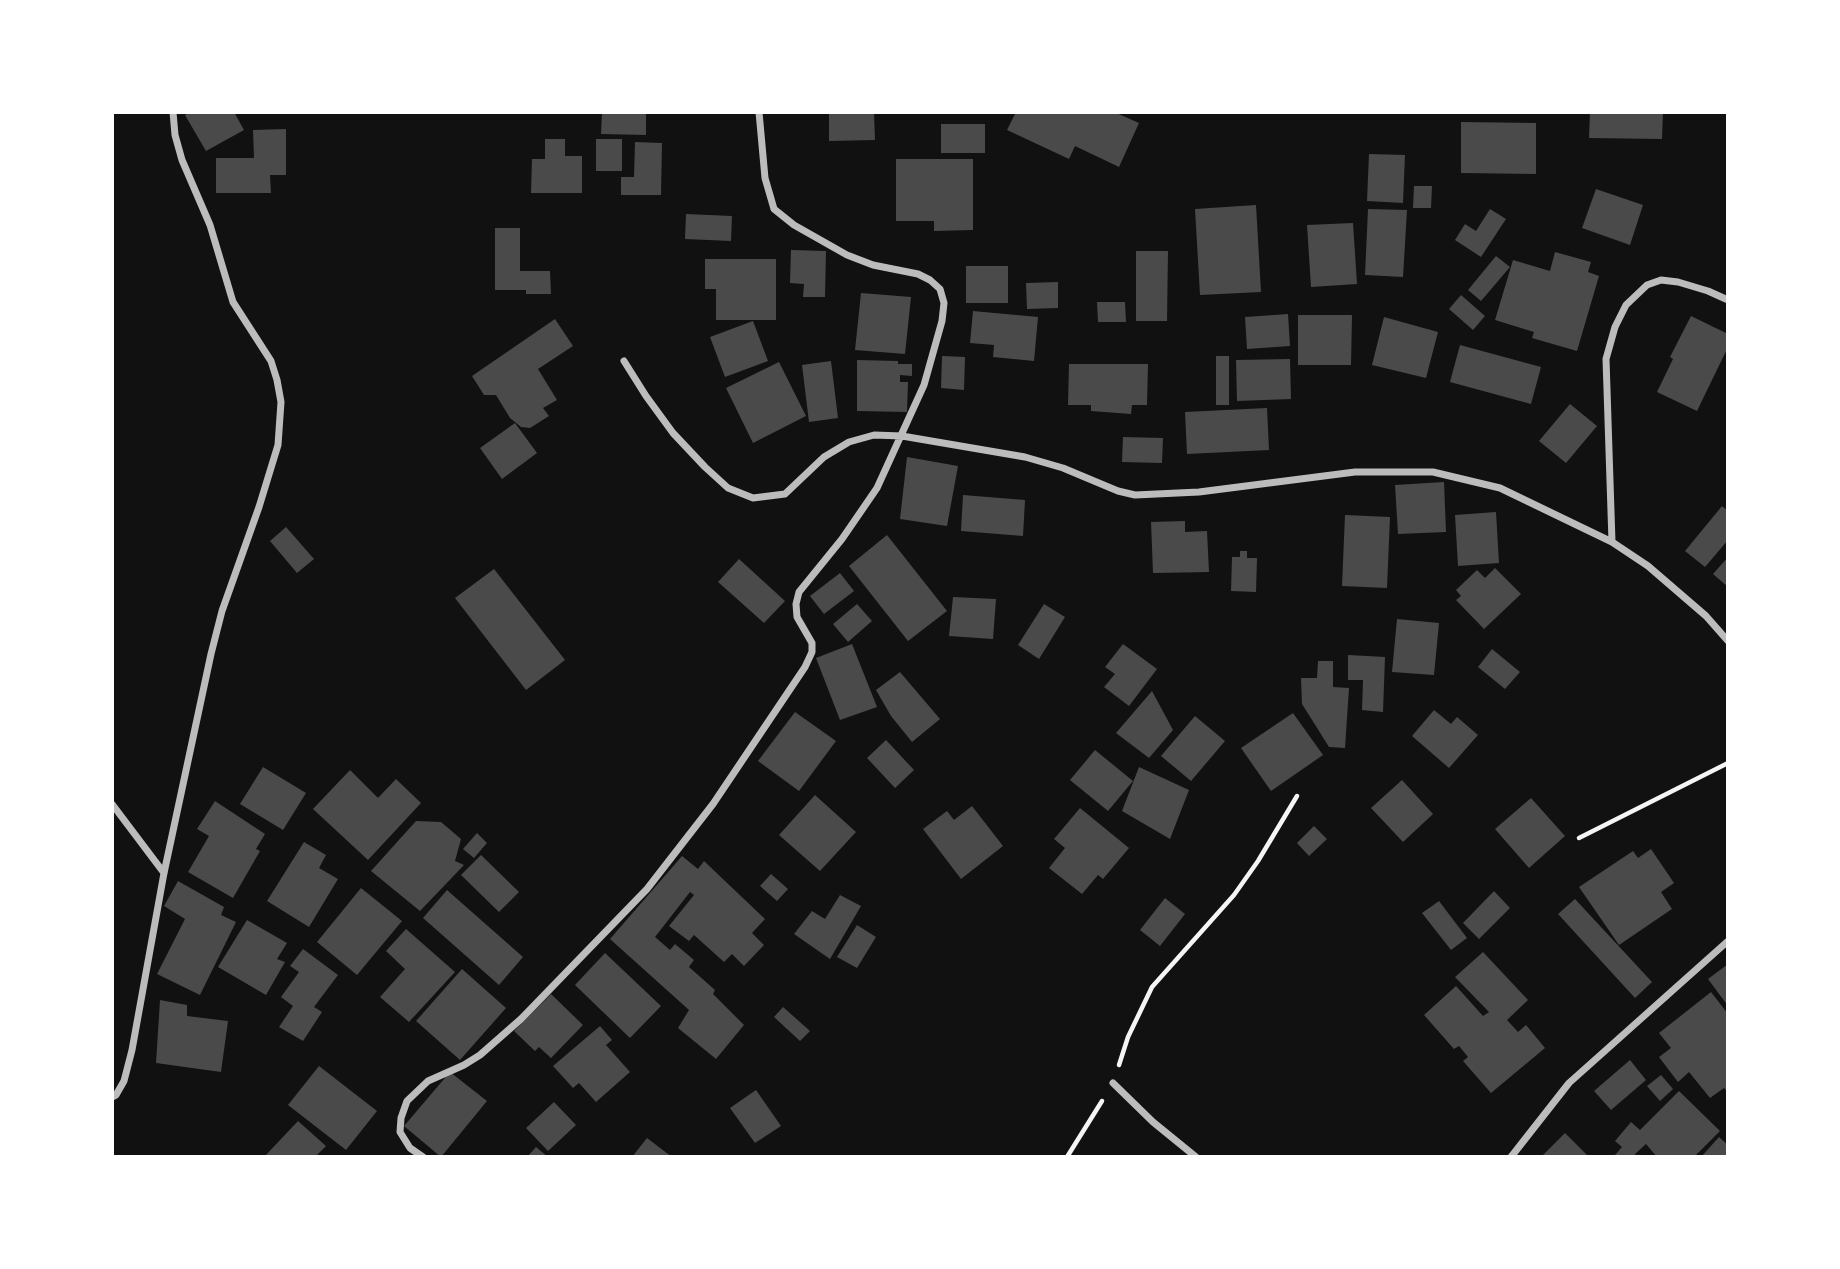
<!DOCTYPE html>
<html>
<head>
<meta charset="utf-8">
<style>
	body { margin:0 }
	#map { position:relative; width:1840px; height:1269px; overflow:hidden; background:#111; font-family:"Archivo Narrow",sans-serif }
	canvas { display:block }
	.frame { position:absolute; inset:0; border:114px solid #fff; pointer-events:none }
</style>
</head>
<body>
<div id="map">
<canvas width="1840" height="1269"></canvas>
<div class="frame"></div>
</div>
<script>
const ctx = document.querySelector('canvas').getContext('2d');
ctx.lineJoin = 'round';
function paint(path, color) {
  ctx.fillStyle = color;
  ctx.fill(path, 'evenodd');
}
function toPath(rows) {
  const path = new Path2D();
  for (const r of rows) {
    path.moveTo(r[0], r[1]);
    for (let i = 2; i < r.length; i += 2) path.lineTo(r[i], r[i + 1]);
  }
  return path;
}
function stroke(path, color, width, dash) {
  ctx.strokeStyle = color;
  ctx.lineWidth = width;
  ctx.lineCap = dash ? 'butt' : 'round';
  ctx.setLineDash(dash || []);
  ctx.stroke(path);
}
const building = toPath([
	[190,112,234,112,244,130,206,151,185,115],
	[602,112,646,112,646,135,601,134],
	[829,112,874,112,875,140,829,141],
	[1016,112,1114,112,1139,123,1119,167,1075,146,1069,159,1007,130],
	[1590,112,1663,112,1662,139,1589,138],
	[1461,122,1536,123,1536,174,1461,173],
	[941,124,985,124,985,153,941,153],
	[286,129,286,175,270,175,271,193,216,193,216,158,254,158,253,130],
	[545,139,565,139,565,156,582,156,582,193,531,193,532,159,545,159],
	[596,139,622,139,622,171,596,171],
	[635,142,662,143,661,195,621,195,621,177,634,177],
	[1369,154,1405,155,1403,203,1367,201],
	[896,159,973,159,973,230,934,231,934,221,896,221],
	[1414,186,1432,186,1431,208,1413,208],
	[1596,189,1643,205,1630,245,1582,228],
	[1256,205,1261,292,1200,295,1195,209],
	[1368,209,1407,210,1403,277,1365,275],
	[1490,209,1506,219,1481,257,1455,240,1465,224,1476,231],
	[686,214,732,216,731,241,685,239],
	[1353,223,1357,284,1311,287,1307,225],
	[495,228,520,228,520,271,550,271,551,294,526,294,526,290,495,290],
	[791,250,826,251,825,297,803,297,804,284,790,283],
	[1136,251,1168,251,1167,321,1136,321],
	[1555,252,1591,262,1588,272,1599,276,1577,351,1532,338,1534,332,1495,320,1513,260,1550,271],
	[1496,256,1510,267,1481,301,1468,290],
	[705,259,776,259,776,320,716,320,716,289,705,289],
	[966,266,1008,266,1008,303,966,303],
	[1058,282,1058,308,1027,309,1026,283],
	[861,293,911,297,905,354,855,350],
	[1461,295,1485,316,1473,330,1449,309],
	[1097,302,1125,302,1126,322,1098,322],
	[973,311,1038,317,1034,361,993,357,994,345,970,343],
	[1288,314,1290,346,1247,349,1245,317],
	[1298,315,1352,315,1351,365,1298,365],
	[1691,316,1728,334,1728,347,1697,411,1657,392,1673,359,1670,357],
	[1384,317,1438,332,1426,378,1372,365],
	[555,319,573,346,538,369,557,400,543,408,549,416,530,428,521,427,510,418,496,395,484,395,472,376],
	[753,321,768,361,725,377,710,337],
	[1460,345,1541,367,1531,404,1450,382],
	[942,356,965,357,964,390,941,388],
	[1216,356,1229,356,1229,405,1216,405],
	[1290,359,1291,399,1237,401,1236,360],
	[857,360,898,361,898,364,912,364,912,376,900,375,900,382,908,382,907,412,857,411],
	[831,361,838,418,809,422,802,365],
	[779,362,806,416,753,443,726,388],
	[1069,364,1148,364,1147,405,1132,405,1131,414,1091,411,1091,405,1068,405],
	[1570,404,1597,426,1566,463,1539,441],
	[1267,408,1269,450,1187,454,1185,412],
	[515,423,537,453,502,479,480,448],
	[1123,437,1163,438,1162,463,1122,462],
	[907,457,958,466,947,526,900,519],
	[1444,482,1446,532,1398,534,1395,485],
	[963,495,1025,500,1023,536,961,531],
	[1722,506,1728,511,1728,540,1705,567,1685,551],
	[1496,512,1499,563,1458,566,1455,515],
	[1345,515,1390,517,1387,588,1342,586],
	[1185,521,1185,532,1207,531,1209,572,1153,573,1151,522],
	[286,527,314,559,297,573,270,541],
	[887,535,947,611,908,641,849,566],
	[1240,551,1247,551,1247,558,1257,558,1256,592,1231,591,1232,557,1240,557],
	[1728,557,1728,587,1713,574],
	[739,559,785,601,764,623,718,582],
	[1495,568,1521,594,1484,629,1456,600,1461,596,1456,590,1477,570,1485,578],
	[494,569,565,660,526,690,455,598],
	[840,573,854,591,824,614,810,596],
	[953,597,996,599,993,639,949,636],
	[857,604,872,621,848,642,833,624],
	[1044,604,1065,617,1039,659,1018,645],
	[1397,619,1439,623,1434,675,1392,672],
	[852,644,877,707,840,720,816,658],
	[1123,644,1157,669,1129,706,1104,687,1115,674,1105,667],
	[1492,649,1520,672,1505,689,1478,667],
	[1348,655,1385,657,1383,712,1362,710,1363,680,1348,680],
	[1318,661,1333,661,1333,687,1349,688,1345,748,1329,747,1302,704,1301,678,1317,678],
	[900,672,940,719,912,742,891,716,876,690],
	[1152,691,1173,730,1149,758,1116,733],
	[1434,710,1451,724,1457,717,1478,735,1449,768,1412,736],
	[795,712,836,741,799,791,758,761],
	[1293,713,1323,755,1271,791,1241,748],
	[1195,716,1225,741,1191,781,1161,756],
	[886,740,914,770,895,788,867,758],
	[1095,750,1133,781,1108,811,1070,780],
	[263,767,306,793,283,830,240,804],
	[1139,767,1189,790,1170,839,1122,811],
	[350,770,378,798,396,779,421,803,368,860,313,809],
	[1402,780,1433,814,1403,842,1371,808],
	[815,795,856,832,820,871,779,835],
	[1531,798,1565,836,1529,868,1495,829],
	[215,801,265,834,256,849,260,851,233,898,188,872,209,836,197,829],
	[972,806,1003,846,961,879,923,829,947,811,954,820],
	[1080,808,1129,848,1103,879,1098,875,1082,894,1049,868,1065,848,1054,839],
	[416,821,441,822,461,839,455,861,464,865,420,911,371,871],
	[1314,826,1327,839,1309,856,1297,843],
	[477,833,487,843,474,858,463,849],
	[304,842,326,855,319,868,338,879,309,927,267,901],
	[1651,849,1674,883,1661,892,1672,909,1619,945,1579,887,1633,851,1638,858],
	[481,855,519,892,499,912,461,875],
	[682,856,698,869,704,861,765,919,752,933,764,945,744,966,732,954,724,962,694,935,689,941,669,926,694,895,690,892,655,937,670,950,675,944,694,960,689,967,715,990,713,994,744,1025,716,1059,678,1028,689,1010,610,939],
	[771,874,788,889,777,901,760,886],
	[178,881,224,907,221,915,236,922,200,995,157,974,185,919,164,906],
	[361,888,402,921,357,975,317,942],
	[447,890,523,957,499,985,423,918],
	[1494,891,1510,908,1479,939,1463,923],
	[840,895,861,906,830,959,794,934,812,911,825,919],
	[1165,898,1185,914,1160,946,1140,930],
	[1575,899,1652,982,1635,998,1558,914],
	[1439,901,1467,938,1451,950,1422,913],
	[247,920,287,943,277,959,285,962,266,995,218,967],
	[857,925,876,937,857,968,837,957],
	[406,929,455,972,409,1022,380,997,405,969,386,951],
	[303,949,338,975,314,1007,322,1012,303,1041,279,1027,293,1006,281,997,299,972,290,966],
	[1483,952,1528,1000,1507,1020,1518,1032,1526,1025,1545,1048,1491,1093,1463,1061,1468,1057,1459,1046,1454,1049,1424,1015,1456,986,1483,1016,1489,1012,1455,977],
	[605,953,661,1006,630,1038,575,985],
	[1728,964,1728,1006,1708,979],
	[462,969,506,1008,460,1060,416,1021],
	[1711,992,1728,1014,1728,1093,1724,1088,1710,1098,1689,1072,1678,1082,1659,1057,1671,1048,1659,1033],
	[551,994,583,1025,551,1058,539,1047,535,1051,514,1031],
	[160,1000,187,1005,187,1016,228,1021,221,1072,156,1063],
	[783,1007,810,1031,800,1041,774,1017],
	[600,1026,612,1040,606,1045,630,1072,596,1102,579,1083,573,1088,553,1066],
	[1630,1060,1646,1080,1611,1110,1594,1091],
	[319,1066,377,1111,346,1150,288,1105],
	[450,1072,487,1101,441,1157,404,1126],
	[1661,1075,1673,1089,1660,1101,1647,1086],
	[756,1090,781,1126,755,1143,730,1108],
	[1679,1091,1720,1131,1694,1157,1657,1157,1646,1144,1635,1154,1637,1157,1617,1157,1615,1155,1622,1147,1615,1141,1631,1122,1640,1130],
	[554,1102,576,1125,548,1151,526,1128],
	[298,1121,326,1146,315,1157,264,1157],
	[1565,1133,1589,1157,1541,1157],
	[1719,1137,1728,1145,1728,1157,1701,1157],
	[647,1138,672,1157,632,1157],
	[536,1147,548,1157,527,1157]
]);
const path = toPath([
	[1579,838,1728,763],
	[1119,1065,1128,1037,1152,987,1234,895,1258,861,1297,796],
	[1067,1157,1102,1101]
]);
const minor = toPath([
	[624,361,646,396,673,433,705,467,728,488,753,498,785,494,824,457,849,442,874,435,902,436,1025,457,1063,468,1118,491,1135,495,1199,492,1355,472,1433,472,1500,488,1612,542,1648,566,1706,616,1728,641],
	[1612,542,1606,359,1615,327,1626,305,1647,285,1661,280,1678,282,1708,291,1728,300],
	[112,804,164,873],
	[1113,1083,1153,1122,1196,1157],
	[112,1097,116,1095,124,1081,132,1050,164,873,211,654,222,611,259,507,278,445,281,402,277,380,271,361,233,302,210,225,182,160,175,135,173,112],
	[423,1157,410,1148,400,1132,401,1118,407,1101,428,1081,464,1065,480,1055,521,1019,647,889,713,804,805,667,812,652,812,643,797,617,796,604,799,592,842,539,877,488,924,385,942,321,944,303,940,289,930,280,918,274,873,265,847,255,794,225,774,209,765,178,759,112],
	[1511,1157,1569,1083,1728,941]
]);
paint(building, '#4a4a4a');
stroke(path, '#f5f5f5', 4.5);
stroke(minor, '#bcbcbc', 7);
</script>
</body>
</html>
